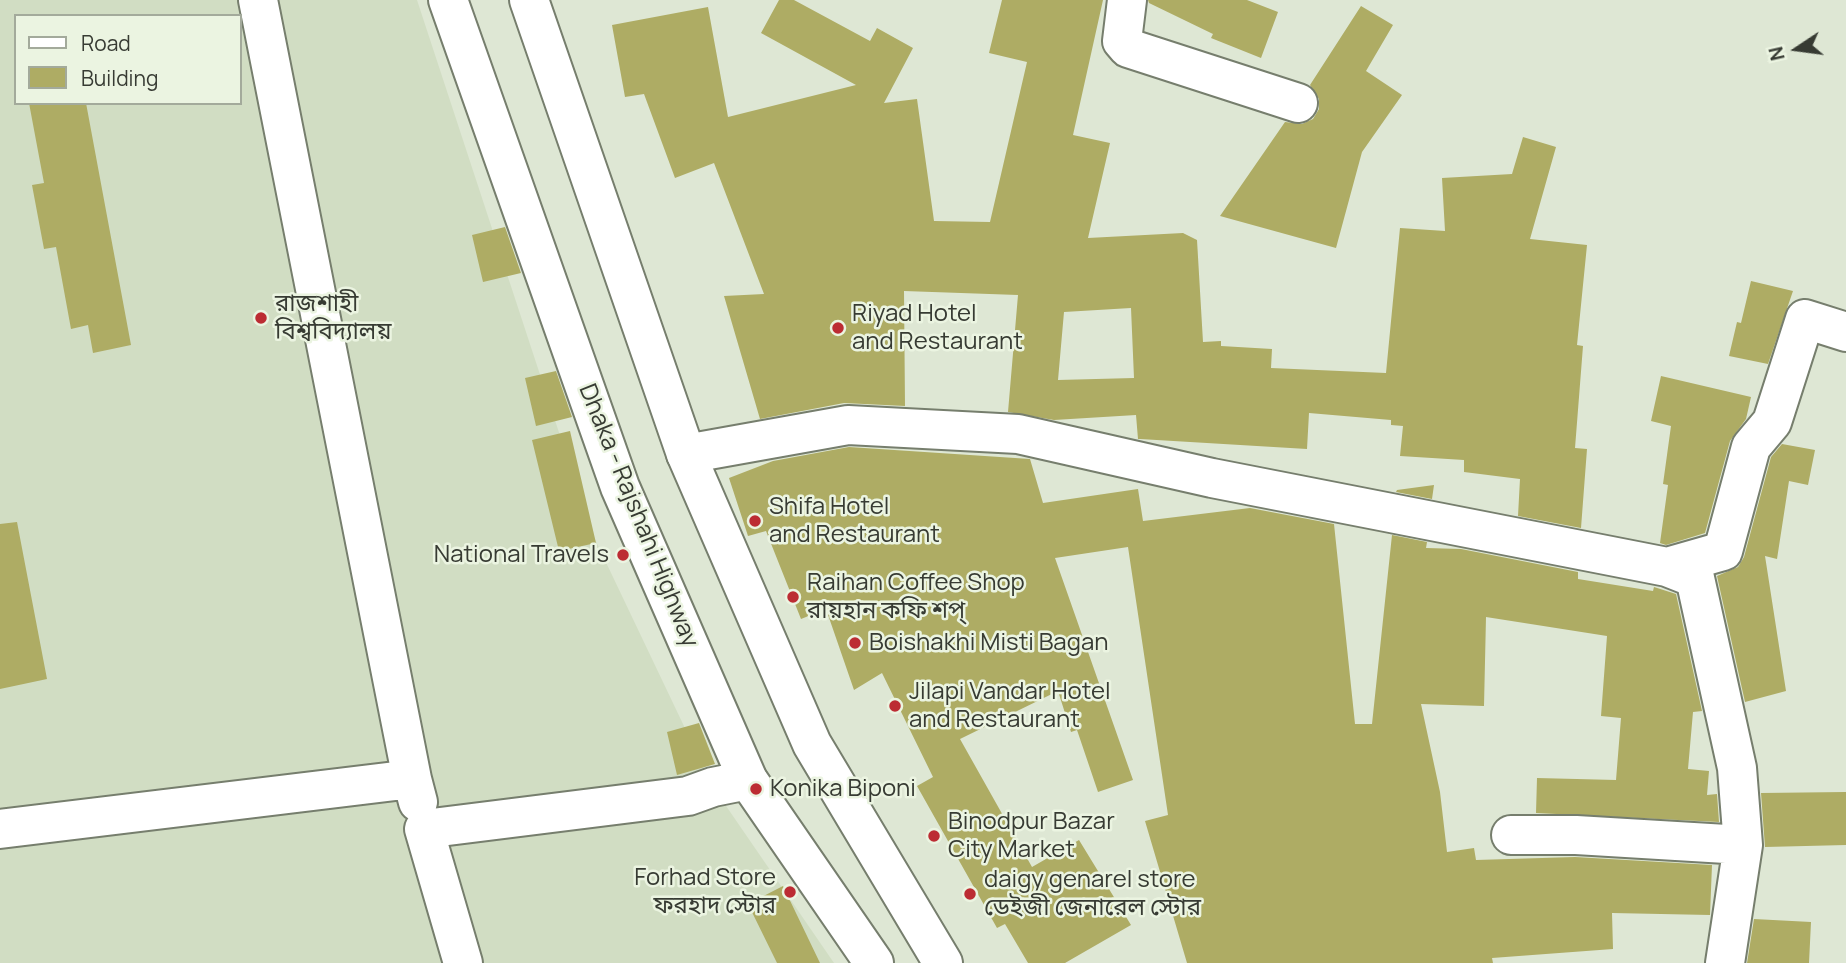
<!DOCTYPE html>
<html>
<head>
<meta charset="utf-8">
<style>
	body { margin:0 }
	#map { position:relative; width:1846px; height:963px; overflow:hidden; background:#dee7d4; font-family:Manrope,sans-serif }
	canvas { display:block }
	.legend { position:absolute; left:14px; top:14px; width:228px; height:91px; box-sizing:border-box; background:#ebf4e1; border:2px solid #a3aa9b; margin:0; padding:9px 12px; list-style:none; font-size:21px; color:#373b33 }
	.legend li { display:flex; align-items:center; gap:14px; height:35px }
	.legend b { width:35px; border:2px solid #a3aa9b }
	.north { position:absolute; left:1762px; top:14px; width:70px; height:70px; -webkit-text-stroke:5px #ebf4e1; paint-order:stroke; rotate:257deg; font-size:19px; font-weight:700; line-height:28px; text-align:center; color:#373b33 }
	.north::after { content:''; display:block; margin:auto; width:24px; height:32px; background:#373b33; clip-path:polygon(50% 0,100% 100%,50% 72%,0 100%) }
</style>
</head>
<body>
<div id="map">
<canvas width="1846" height="963"></canvas>
<ul class="legend">
<li><b style="height:9px;background:#fff"></b>Road</li>
<li><b style="height:19px;background:#aeac64"></b>Building</li>
</ul>
<div class="north">N</div>
</div>
<script>
const ctx = document.querySelector('canvas').getContext('2d');
ctx.lineJoin = 'round';
function paint(path, color) {
  ctx.fillStyle = color;
  ctx.fill(path, 'evenodd');
}
function toPath(rows) {
  const path = new Path2D();
  for (const r of rows) {
    path.moveTo(r[0], r[1]);
    for (let i = 2; i < r.length; i += 2) path.lineTo(r[i], r[i + 1]);
  }
  return path;
}
function stroke(path, color, width, dash) {
  ctx.strokeStyle = color;
  ctx.lineWidth = width;
  ctx.lineCap = dash ? 'butt' : 'round';
  ctx.setLineDash(dash || []);
  ctx.stroke(path);
}
function drawText(font, color, halo, rows, align = 'center') {
  ctx.font = font + ' Manrope,"Noto Sans Bengali",sans-serif';
  ctx.lineWidth = 5;
  ctx.setLineDash([]);
  ctx.textBaseline = 'middle';
  ctx.strokeStyle = halo;
  ctx.fillStyle = color;
  for (const [text, x, y, turn = 0] of rows) {
    ctx.save();
    ctx.translate(x, y);
    ctx.rotate((+turn || 0) * Math.PI / 180);
    ctx.textAlign = isNaN(turn) ? turn : align;
    if (halo) ctx.strokeText(text, 0, 0);
    ctx.fillText(text, 0, 0);
    ctx.restore();
  }
}
const built = toPath([
	[0,0,417,0,592,533,713,787,834,963,0,963],
	[16,16,240,16,240,103,16,103]
]);
const building = toPath([
	[779,0,794,0,870,41,877,28,913,48,884,103,917,99,934,221,990,222,1027,62,989,53,1002,0,1103,0,1073,135,1110,143,1088,238,1183,233,1197,240,1203,342,1221,341,1221,346,1272,349,1271,368,1386,373,1400,228,1445,231,1442,178,1512,174,1523,137,1556,147,1530,239,1587,245,1577,345,1583,346,1575,448,1587,449,1581,528,1518,516,1520,479,1464,472,1464,460,1400,456,1403,426,1391,425,1391,420,1309,413,1307,449,1140,439,1138,439,1136,415,1054,420,1008,412,1018,295,904,291,905,406,844,403,760,419,724,296,764,294,714,163,675,178,644,94,625,97,612,25,708,7,728,117,856,85,761,33],
	[1131,308,1134,378,1058,380,1064,312],
	[1148,0,1247,0,1278,12,1261,58,1211,38,1213,34,1149,3],
	[1361,6,1393,25,1366,71,1402,95,1362,152,1336,248,1220,216,1285,122,1302,124,1313,119,1319,109,1319,99,1310,85],
	[29,103,86,103,131,345,93,353,88,325,71,329,56,247,44,249,32,185,44,183],
	[505,227,521,273,483,282,472,235],
	[1751,281,1793,291,1768,364,1729,356,1737,322,1741,323],
	[556,371,572,417,536,426,525,378],
	[1661,376,1751,397,1746,419,1730,441,1705,533,1666,545,1660,543,1668,485,1663,484,1671,426,1651,421],
	[570,431,596,543,559,551,532,440],
	[1782,444,1815,450,1808,485,1789,481,1777,559,1765,556,1786,691,1745,702,1717,576,1738,567,1744,557,1771,457],
	[849,447,1030,459,1043,503,1138,489,1143,521,1250,508,1334,524,1355,724,1372,724,1392,535,1427,542,1426,548,1461,549,1578,572,1578,579,1653,591,1654,587,1676,594,1702,711,1693,712,1688,769,1709,771,1707,795,1717,794,1719,822,1536,813,1537,778,1616,780,1621,718,1601,716,1607,636,1486,617,1484,706,1421,704,1440,792,1447,852,1474,848,1476,860,1575,857,1712,865,1710,915,1612,913,1613,949,1492,958,1493,963,1187,963,1145,821,1168,815,1128,547,1055,558,1133,780,1098,792,1077,730,1071,732,1058,691,960,739,1032,867,1079,840,1131,925,1065,963,1028,963,1005,924,997,928,917,786,933,777,882,673,854,690,826,609,801,619,766,531,748,536,729,478,773,461],
	[1434,485,1432,499,1396,492,1397,490],
	[17,522,47,679,0,689,0,524],
	[699,723,715,764,677,775,667,732],
	[1846,792,1846,845,1765,847,1761,793],
	[783,886,820,963,777,963,748,904],
	[1754,919,1811,922,1809,963,1747,963]
]);
const minor = toPath([
	[258,0,412,779],
	[1127,0,1122,41,1128,48,1298,103],
	[686,454,848,425,1018,434,1212,478,1667,567,1695,578,1737,768,1743,845,1725,963],
	[1667,567,1723,551,1751,447,1772,422,1805,319,1846,332],
	[0,829,412,779,418,802],
	[1511,835,1576,835,1743,845],
	[463,963,424,829,688,796,713,787,748,780]
]);
const highway = toPath([
	[448,0,620,487,748,780,874,963],
	[529,0,686,454,812,744,943,963]
]);
const markers = [
	[261,318,7,"#bc2c33"],
	[838,328,7,"#bc2c33"],
	[755,521,7,"#bc2c33"],
	[623,555,7,"#bc2c33"],
	[793,597,7,"#bc2c33"],
	[855,643,7,"#bc2c33"],
	[895,706,7,"#bc2c33"],
	[756,789,7,"#bc2c33"],
	[934,836,7,"#bc2c33"],
	[790,892,7,"#bc2c33"],
	[970,894,7,"#bc2c33"]
];
const poiNames = [
	["রাজশাহী",275,304],
	["বিশ্ববিদ্যালয়",275,332],
	["Riyad Hotel",852,314],
	["and Restaurant",852,342],
	["Shifa Hotel",769,507],
	["and Restaurant",769,535],
	["National Travels",609,555,"right"],
	["Raihan Coffee Shop",807,583],
	["রায়হান কফি শপ্",807,611],
	["Boishakhi Misti Bagan",869,643],
	["Jilapi Vandar Hotel",909,692],
	["and Restaurant",909,720],
	["Konika Biponi",770,789],
	["Binodpur Bazar",948,822],
	["City Market",948,850],
	["Forhad Store",776,878,"right"],
	["ফরহাদ স্টোর",776,906,"right"],
	["daigy genarel store",984,880],
	["ডেইজী জেনারেল স্টোর",984,908]
];
const streetNames = [
	["Dhaka - Rajshahi Highway",638,516,68]
];
paint(built, '#d1ddc3');
paint(building, '#aeac64');
stroke(minor, '#767e6d', 42);
stroke(highway, '#767e6d', 42);
stroke(minor, '#fff', 38);
stroke(highway, '#fff', 38);
for (const [x, y, r, color] of markers) {
  const dot = new Path2D();
  dot.arc(x, y, r, 0, 2 * Math.PI);
  ctx.fillStyle = color;
  ctx.fill(dot);
  stroke(dot, '#ebf4e1', 2.5);
}
drawText('24px', '#373b33', '#ebf4e1', poiNames, 'left');
drawText('24px', '#373b33', '#ebf4e1', streetNames);
</script>
</body>
</html>
